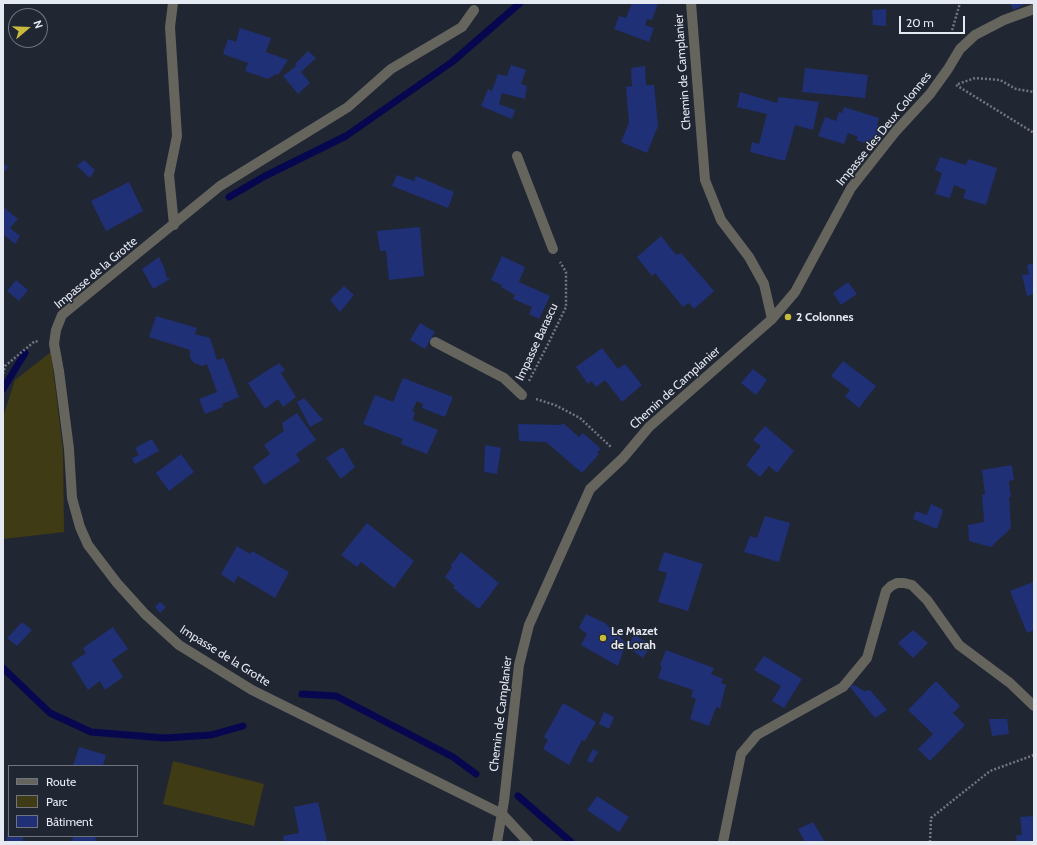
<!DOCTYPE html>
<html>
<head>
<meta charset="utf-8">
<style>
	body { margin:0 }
	#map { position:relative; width:1037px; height:845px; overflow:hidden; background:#212633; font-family:Cabin,sans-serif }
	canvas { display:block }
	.frame { position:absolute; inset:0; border:4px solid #e5e9f2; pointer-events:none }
	.legend { position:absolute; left:8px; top:765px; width:130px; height:72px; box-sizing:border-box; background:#212633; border:1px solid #6f747f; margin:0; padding:5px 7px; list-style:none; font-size:12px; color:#e5e9f2 }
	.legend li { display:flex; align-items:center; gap:8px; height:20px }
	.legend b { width:20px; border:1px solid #6f747f }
	.north { position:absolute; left:8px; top:8px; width:40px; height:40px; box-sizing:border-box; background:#212633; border:1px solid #6f747f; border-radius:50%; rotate:71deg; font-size:11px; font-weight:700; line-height:16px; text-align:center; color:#e5e9f2 }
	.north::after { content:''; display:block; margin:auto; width:14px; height:18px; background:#c8bb3b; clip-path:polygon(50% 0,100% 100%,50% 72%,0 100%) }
	.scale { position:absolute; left:899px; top:16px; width:66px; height:18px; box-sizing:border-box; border:2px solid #e5e9f2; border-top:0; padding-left:5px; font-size:12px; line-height:14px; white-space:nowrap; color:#e5e9f2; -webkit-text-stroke:3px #212633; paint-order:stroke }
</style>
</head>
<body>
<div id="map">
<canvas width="1037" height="845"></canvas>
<div class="frame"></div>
<ul class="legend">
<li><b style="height:5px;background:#65645d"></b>Route</li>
<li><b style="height:11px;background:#3f3b14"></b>Parc</li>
<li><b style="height:11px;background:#1f3077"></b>Bâtiment</li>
</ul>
<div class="north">N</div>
<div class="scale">20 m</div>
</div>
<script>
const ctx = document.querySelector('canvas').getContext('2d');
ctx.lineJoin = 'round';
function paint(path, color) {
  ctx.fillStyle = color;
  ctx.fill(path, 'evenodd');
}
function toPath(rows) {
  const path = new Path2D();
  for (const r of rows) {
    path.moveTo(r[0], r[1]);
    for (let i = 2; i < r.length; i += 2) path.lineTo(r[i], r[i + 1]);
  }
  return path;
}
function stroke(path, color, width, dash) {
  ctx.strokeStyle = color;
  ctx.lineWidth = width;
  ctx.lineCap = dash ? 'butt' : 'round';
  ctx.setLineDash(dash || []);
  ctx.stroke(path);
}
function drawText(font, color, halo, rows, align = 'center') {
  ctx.font = font + ' Cabin,sans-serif';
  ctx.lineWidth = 3;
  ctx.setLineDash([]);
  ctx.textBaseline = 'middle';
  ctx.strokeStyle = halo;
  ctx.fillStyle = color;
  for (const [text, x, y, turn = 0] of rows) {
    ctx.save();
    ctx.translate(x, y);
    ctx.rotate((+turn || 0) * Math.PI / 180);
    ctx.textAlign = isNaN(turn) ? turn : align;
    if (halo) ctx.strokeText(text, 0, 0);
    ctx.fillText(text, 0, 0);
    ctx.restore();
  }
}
const green = toPath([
	[51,352,63,451,64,532,3,539,3,417,15,380],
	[173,761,264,784,254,826,163,804]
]);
const stream = toPath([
	[229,197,265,176,346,136,452,62,520,3],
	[3,389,25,353],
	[3,668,50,713,91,732,165,738,211,735,243,726],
	[302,694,336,696,453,757,476,774],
	[518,796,571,842]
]);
const building = toPath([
	[632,3,658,3,652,20,647,19,645,25,654,28,649,42,614,29,619,16,626,18],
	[1010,3,1027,3,1013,10],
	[886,9,886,26,873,25,872,10],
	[240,28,271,38,266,52,288,60,278,75,276,74,268,79,245,71,248,63,223,54,228,39,236,42],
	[308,51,316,58,301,72,310,83,298,94,283,76,296,66,295,64],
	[511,65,526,70,521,84,527,86,525,99,502,93,499,104,515,110,512,119,481,106,488,89,492,91,498,74,507,76],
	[645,66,646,85,654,85,658,126,647,153,621,142,629,123,626,87,632,86,631,68],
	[805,68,868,75,865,98,802,92],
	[740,92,777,103,779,97,819,102,813,130,795,125,785,161,750,152,752,142,759,144,767,114,737,107],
	[844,107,879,118,877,125,881,127,883,132,878,145,871,142,870,145,856,140,858,137,848,133,844,144,818,136,825,117,836,121,839,112,842,113],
	[940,157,966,165,968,159,997,168,986,205,963,198,966,190,954,185,950,198,935,194,942,173,935,170],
	[84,160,95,170,90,178,77,166],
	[3,163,8,167,3,173],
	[397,175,414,181,416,176,454,192,448,208,392,186],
	[129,182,143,211,106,231,91,201],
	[3,207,18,219,10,228,20,236,15,244,4,235,3,236],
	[420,227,424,276,389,280,386,251,380,251,377,231],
	[661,236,676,255,681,253,714,291,694,309,689,303,683,307,655,273,652,276,637,257],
	[502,256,525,267,519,282,550,296,539,319,529,314,532,307,513,299,515,295,501,287,502,285,491,280],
	[159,257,165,270,167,278,170,279,153,289,142,269],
	[1034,263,1034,294,1027,296,1022,275,1029,274,1027,265],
	[16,280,28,290,19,301,7,291],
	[848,282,857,294,841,305,833,293],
	[344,286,354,295,340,312,330,300],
	[156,316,197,328,195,334,210,338,217,360,224,358,239,397,222,404,223,407,205,414,199,399,217,392,207,364,203,366,194,363,190,358,190,350,149,337],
	[420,323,435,332,425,349,410,340],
	[602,348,618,369,625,364,642,385,622,402,605,380,596,387,591,381,588,384,576,367],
	[843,361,876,386,859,408,845,396,850,390,831,376],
	[279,363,285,370,281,373,296,397,283,407,278,399,265,409,248,383],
	[753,369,767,380,756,395,741,383],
	[403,378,453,397,445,417,422,408,423,404,417,401,412,411,415,412,413,420,438,430,427,454,401,444,403,439,363,424,375,395,393,402],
	[304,398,323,420,310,427,297,402],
	[297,413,316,440,296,454,300,461,264,485,253,467,270,454,264,445,284,431,282,423],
	[563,423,579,437,583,433,601,449,597,452,599,454,582,473,546,442,519,441,518,424,561,425],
	[765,426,794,451,777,473,769,466,760,477,746,465,761,446,753,440],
	[152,439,159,451,135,464,132,458,139,455,135,448],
	[485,445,501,448,497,474,484,472],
	[343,447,355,467,341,479,326,458],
	[181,454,194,472,169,491,156,473],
	[1012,465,1014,480,1009,481,1011,497,1009,497,1011,528,991,547,969,541,968,525,984,522,982,495,985,494,982,470],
	[931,504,943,510,937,529,913,519,916,511,927,515],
	[765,516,790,523,779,562,744,552,750,536,757,538],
	[367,523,414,561,394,588,361,562,357,567,341,555],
	[237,546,250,554,252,551,289,572,275,598,238,576,234,583,221,574],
	[461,552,499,583,479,609,453,588,455,586,445,577,452,567,450,566],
	[664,552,703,564,688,611,658,602,667,573,658,570],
	[1033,582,1034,584,1034,630,1027,633,1010,591],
	[160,602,166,607,160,613,155,607],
	[586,614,605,623,626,643,618,666,581,645,587,634,579,628],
	[22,622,32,630,17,646,7,638],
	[113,627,128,649,112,660,123,677,105,690,100,681,88,690,71,663,86,653,83,648],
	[913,630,928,643,913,658,898,643],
	[634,634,641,639,652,644,643,658,628,647],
	[666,650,714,668,711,674,723,679,721,683,726,685,720,708,716,707,709,726,690,719,696,699,691,697,693,690,658,678,662,666,660,665],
	[764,656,802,679,784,708,772,701,781,686,754,670],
	[936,681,960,706,953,713,965,725,930,761,918,749,933,734,908,710],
	[852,684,864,691,870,690,887,710,875,718,850,687],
	[563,703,596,722,585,741,582,740,569,765,543,749,548,740,544,737],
	[604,712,614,717,609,729,599,724],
	[989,719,1007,719,1009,734,992,736],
	[79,747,106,755,103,766,73,766],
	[593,749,598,752,592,763,587,761],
	[597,796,629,817,619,832,587,810],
	[318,802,327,842,284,842,283,836,299,833,294,807],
	[1034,816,1034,842,1017,842,1016,835,1022,835,1020,817],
	[813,822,823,839,824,842,805,842,798,829],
	[8,829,9,836,23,836,23,842,6,842],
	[73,836,96,836,95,842,72,842]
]);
const path = toPath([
	[951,34,960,3],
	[958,84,975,78,1000,80,1016,89,1034,92],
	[956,85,1034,133],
	[3,374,5,366,35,341,39,342],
	[529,381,548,344,566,307,566,272,560,262],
	[536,399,555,405,580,418,611,447],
	[930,842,931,818,990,771,1034,755]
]);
const minor = toPath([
	[173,3,170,27,177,136,169,175,174,225],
	[474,10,462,27,391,69,348,107,220,186,62,315,56,330,54,344,59,371,69,449,72,498,80,527,88,545,117,583,145,614,179,645,252,690,502,814,528,842],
	[517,156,553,249],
	[772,319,795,292,851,188,896,131,930,94,948,69,960,49,975,35,1004,20,1034,9],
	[435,342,504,378,522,395],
	[497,842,504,801,519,665,529,625,590,489,623,458,649,427,772,319,764,284,749,257,721,220,705,180,691,3],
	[723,842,741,754,757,735,843,687,867,658,886,591,891,586,897,583,904,583,912,585,927,600,959,645,1010,683,1034,706]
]);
const markers = [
	[788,317,4,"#c8bb3b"],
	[603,638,4,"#c8bb3b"]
];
const streetNames = [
	["Chemin de Camplanier",683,72,-94],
	["Impasse des Deux Colonnes",884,129,-51],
	["Impasse de la Grotte",96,273,-40],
	["Impasse Barascu",537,342,-65],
	["Chemin de Camplanier",675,388,-42],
	["Impasse de la Grotte",225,656,32],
	["Chemin de Camplanier",501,714,-83]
];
const poiNames = [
	["2 Colonnes",796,317],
	["Le Mazet",611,631],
	["de Lorah",611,645]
];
paint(green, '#3f3b14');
stroke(stream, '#06074f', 7);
paint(building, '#1f3077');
stroke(path, '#717681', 2.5, [2, 2]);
stroke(minor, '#65645d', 10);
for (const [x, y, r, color] of markers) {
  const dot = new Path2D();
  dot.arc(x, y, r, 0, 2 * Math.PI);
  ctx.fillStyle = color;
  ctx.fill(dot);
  stroke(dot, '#212633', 1.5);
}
drawText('12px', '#e5e9f2', '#212633', streetNames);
drawText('bold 12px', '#e5e9f2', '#212633', poiNames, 'left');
</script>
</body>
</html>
